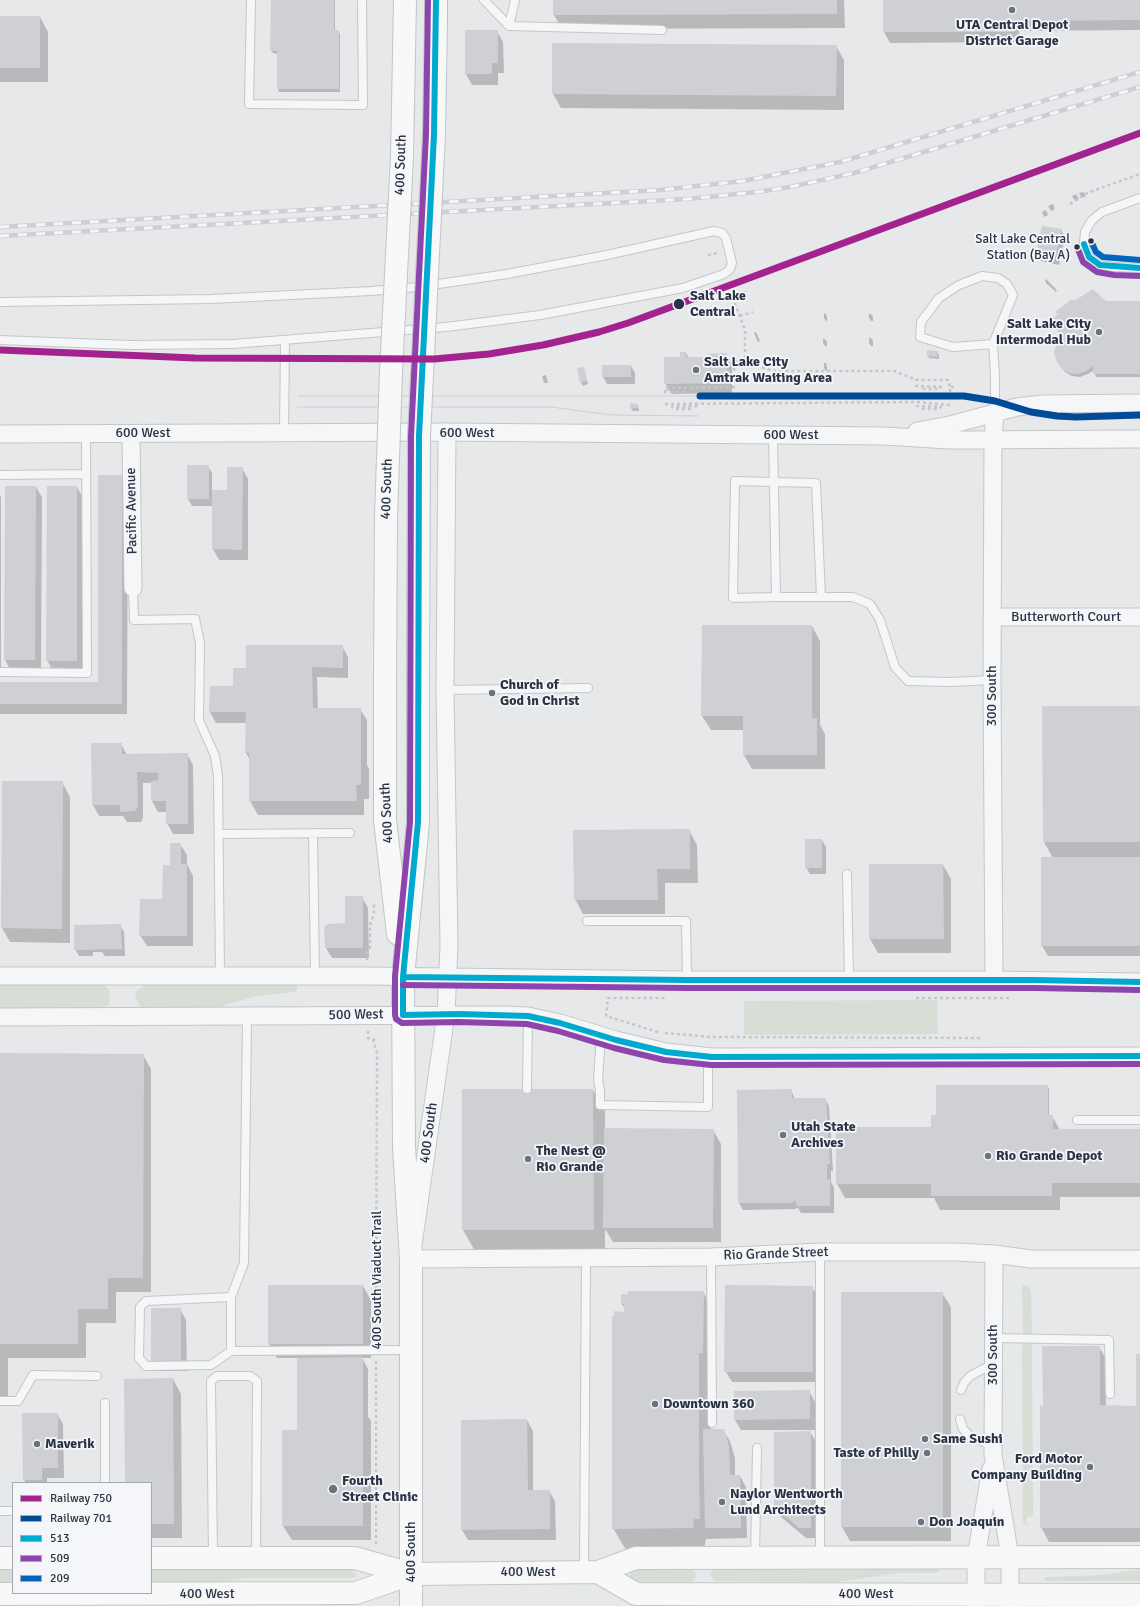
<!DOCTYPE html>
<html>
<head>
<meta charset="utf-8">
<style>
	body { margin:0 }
	#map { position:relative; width:1140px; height:1606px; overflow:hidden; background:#e6e8ea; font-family:Signika,sans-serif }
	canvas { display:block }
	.legend { position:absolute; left:12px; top:1482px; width:140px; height:112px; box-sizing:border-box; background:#f4f6f9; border:1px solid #a4a8b1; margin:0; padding:5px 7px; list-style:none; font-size:12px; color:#2b3445 }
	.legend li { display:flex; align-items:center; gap:8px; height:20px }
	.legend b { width:20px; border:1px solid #a4a8b1 }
</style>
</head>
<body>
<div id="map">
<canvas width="1140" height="1606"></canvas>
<ul class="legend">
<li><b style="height:5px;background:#a4228e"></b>Railway 750</li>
<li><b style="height:5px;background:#004a97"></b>Railway 701</li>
<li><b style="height:5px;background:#00a9ce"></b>513</li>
<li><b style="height:5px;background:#8e44ad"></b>509</li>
<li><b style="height:5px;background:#0065bd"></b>209</li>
</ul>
</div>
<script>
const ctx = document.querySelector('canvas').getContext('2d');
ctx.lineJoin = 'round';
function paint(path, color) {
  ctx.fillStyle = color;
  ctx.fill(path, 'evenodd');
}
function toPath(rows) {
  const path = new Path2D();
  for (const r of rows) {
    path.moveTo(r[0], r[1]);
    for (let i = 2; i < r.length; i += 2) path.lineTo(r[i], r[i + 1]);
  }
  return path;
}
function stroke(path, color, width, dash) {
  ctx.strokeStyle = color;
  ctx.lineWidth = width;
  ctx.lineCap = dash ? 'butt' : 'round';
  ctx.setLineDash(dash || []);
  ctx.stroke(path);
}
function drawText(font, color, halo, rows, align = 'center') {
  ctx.font = font + ' Signika,sans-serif';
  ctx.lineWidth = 3.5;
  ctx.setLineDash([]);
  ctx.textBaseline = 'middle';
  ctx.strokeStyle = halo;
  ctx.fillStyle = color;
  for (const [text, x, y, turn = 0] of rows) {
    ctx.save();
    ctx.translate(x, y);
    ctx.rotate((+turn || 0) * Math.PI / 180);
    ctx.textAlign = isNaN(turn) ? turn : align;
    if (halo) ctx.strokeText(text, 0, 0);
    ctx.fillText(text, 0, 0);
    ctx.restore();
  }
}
const green = toPath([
	[0,984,102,984,109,990,110,1000,109,1004,101,1009,0,1010],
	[147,984,294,984,297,986,297,990,294,992,256,996,215,1008,143,1008,139,1005,135,995,137,990],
	[937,1000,938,1034,744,1035,744,1001],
	[1026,1285,1030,1289,1031,1292,1032,1334,1024,1334,1023,1332,1022,1286],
	[1023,1344,1032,1344,1033,1516,1027,1517,1026,1523,1028,1523,1028,1526,1023,1523,1022,1346],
	[0,1564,13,1564,13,1586,0,1586],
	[151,1564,347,1566,356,1573,356,1576,354,1578,248,1578,193,1585,151,1586],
	[937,1567,939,1570,937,1573,898,1573,837,1582,715,1581,711,1576,711,1572,716,1568],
	[690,1568,696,1573,696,1577,691,1582,636,1582,632,1580,630,1576,630,1572,633,1569],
	[1140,1569,1140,1581,1046,1581,1044,1579,1045,1577,1103,1575]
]);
const shadow = toPath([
	[272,0,335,0,335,31,338,31,340,34,340,92,279,92,278,89,278,54,273,53,271,50],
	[554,0,844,0,845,28,562,29,554,15],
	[884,0,1140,0,1140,30,1019,31,1020,42,890,43,884,32],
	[0,17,40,17,48,32,48,82,0,82],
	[466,31,497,31,503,42,504,73,498,73,498,85,472,85,466,74],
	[553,44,836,46,844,60,844,110,561,108,553,94],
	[1083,192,1086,196,1082,198,1079,193],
	[1076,194,1079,199,1075,201,1072,196],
	[1053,204,1055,209,1051,211,1048,206],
	[1046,210,1048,215,1044,217,1042,212],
	[1061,230,1065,237,1059,265,1041,261,1037,254],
	[1046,279,1055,288,1057,291,1056,292,1046,283,1045,280],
	[1106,302,1140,302,1140,377,1096,377,1094,370,1088,374,1080,377,1072,376,1065,372,1060,365,1062,337,1074,303],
	[824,313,826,314,827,317,827,321,826,321,824,318],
	[869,314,871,314,873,317,873,321,871,321,869,318],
	[756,332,760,341,758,342,754,333],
	[869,338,871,338,873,341,873,346,871,346,869,343],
	[823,339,825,339,827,342,827,346,825,346,823,343],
	[937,352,939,355,939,359,929,358,928,355],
	[686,353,689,358,709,358,726,354,732,365,732,393,672,394,665,383],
	[824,363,826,363,827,367,827,371,826,371,824,368],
	[631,366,635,373,635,384,607,384,603,377],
	[584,368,588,384,583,386,581,382],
	[546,375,548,383,544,383,542,376],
	[638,405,639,411,633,411,631,408],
	[208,466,212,473,212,491,228,491,242,468,248,479,248,560,219,560,213,549,213,506,192,506,188,499],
	[121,476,128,487,127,714,0,714,0,683,99,683],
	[6,487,36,487,42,497,41,671,11,671,5,660],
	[77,487,83,498,83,671,53,671,47,660],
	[0,495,1,497,1,671,0,671],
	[703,626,812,626,820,641,820,725,825,734,825,769,752,769,744,755,744,730,711,730,702,716],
	[342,646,348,657,348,678,317,677,318,709,360,709,367,720,367,765,369,769,369,799,364,799,364,815,258,815,250,801,250,760,246,753,247,723,216,723,210,712,234,687,247,669],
	[1140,707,1140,956,1048,956,1042,946,1053,858,1044,842],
	[92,744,121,744,127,755,187,754,193,765,194,834,173,834,167,823,167,812,158,812,152,801,152,783,143,783,143,818,141,822,127,822,123,816,99,816,93,805],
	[3,782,62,782,70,797,70,943,10,942,2,928],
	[689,830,697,845,698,883,665,883,665,914,583,914,575,899],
	[822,840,826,847,826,874,810,874,806,867],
	[180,844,187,855,187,864,193,876,193,946,147,946,140,935,163,900,171,866],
	[870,865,943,865,951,879,951,953,878,953,870,939],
	[362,897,368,908,369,958,332,958,326,948,346,924],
	[120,925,124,932,125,956,105,956,102,952,93,952,93,956,79,956,75,949],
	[0,1054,143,1055,151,1069,151,1292,116,1292,116,1323,86,1323,86,1358,8,1358,8,1400,0,1400],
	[1047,1086,1049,1089,1049,1116,1052,1116,1060,1130,1140,1130,1140,1197,1060,1197,1060,1210,940,1210,934,1198,845,1198,837,1184,932,1128,937,1116],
	[593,1090,605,1111,605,1129,713,1130,721,1144,721,1242,613,1242,605,1229,605,1251,475,1251,463,1230],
	[791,1090,795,1099,825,1099,829,1106,833,1171,831,1171,831,1182,834,1187,834,1213,801,1213,798,1208,796,1208,796,1209,743,1210,739,1203],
	[363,1286,371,1300,371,1358,362,1358,368,1369,368,1417,371,1420,371,1540,292,1540,283,1526,298,1431,298,1358,277,1358,269,1344],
	[812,1287,818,1297,818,1382,732,1382,726,1372],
	[703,1292,715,1313,714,1373,711,1386,711,1430,723,1430,730,1441,735,1458,735,1476,740,1476,746,1487,747,1538,706,1539,704,1549,626,1550,613,1528,625,1313,625,1309,622,1304,622,1295],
	[942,1293,951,1307,951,1541,850,1541,842,1527],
	[180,1309,186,1320,187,1371,159,1371,152,1361],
	[1099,1347,1105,1357,1106,1407,1137,1407,1140,1355,1140,1542,1049,1542,1041,1527,1044,1406],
	[173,1379,181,1394,182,1538,151,1538,151,1483,126,1483],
	[809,1391,815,1402,815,1430,741,1430,735,1420],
	[57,1414,63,1424,64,1478,47,1478,47,1483,26,1483,24,1480],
	[527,1420,533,1431,533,1491,549,1491,555,1501,556,1540,468,1540,462,1530],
	[810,1432,817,1443,817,1538,806,1538,781,1517,775,1506]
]);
const building = toPath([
	[271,0,334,0,334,30,339,30,339,89,277,89,277,51,270,51],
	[553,0,837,0,837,14,553,15],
	[883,0,1140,0,1140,20,1014,21,1014,32,883,32],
	[0,16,40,16,40,68,0,68],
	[465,30,498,30,498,63,492,63,492,74,465,74],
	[552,43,837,45,836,96,552,94],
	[1042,226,1062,229,1055,258,1036,254],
	[1093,289,1106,301,1140,301,1140,374,1093,374,1093,366,1086,371,1077,374,1069,373,1062,369,1057,362,1054,353,1057,343,1061,337,1051,320,1058,314,1055,312,1072,299,1074,301],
	[927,350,938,351,937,357,927,356],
	[680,352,686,352,686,357,708,357,708,354,727,353,727,383,664,384,664,357,680,357],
	[602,365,631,365,631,377,602,377],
	[584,367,587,381,580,383,577,368],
	[630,403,638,404,638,408,630,408],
	[187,465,209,465,209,499,187,499],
	[227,467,243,467,242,550,212,549,212,490,227,490],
	[98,475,122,475,122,704,0,704,0,682,98,682],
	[5,486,36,486,35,660,4,660],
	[47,486,77,486,77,661,46,661],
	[702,625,812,625,812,718,817,718,817,755,743,755,743,716,701,716],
	[246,645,343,645,343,668,312,667,313,708,361,708,361,785,356,785,357,801,249,801,249,753,245,753,246,712,209,712,210,686,233,686,233,668,246,668],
	[1042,706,1140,706,1140,842,1043,842],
	[91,743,122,743,122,754,188,753,188,824,166,824,166,801,151,801,151,781,158,780,158,773,137,772,138,807,135,811,120,812,120,805,92,805],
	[2,781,63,781,62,929,1,928],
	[690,829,690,869,657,869,658,900,574,900,573,830],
	[805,839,822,839,822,868,805,868],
	[170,843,181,843,181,864,187,864,187,936,139,936,140,899,162,899,163,865,170,865],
	[1041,857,1140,857,1140,946,1041,946],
	[869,864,943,864,944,939,869,939],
	[345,896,363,896,363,948,325,948,324,927,328,924,345,923],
	[121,924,122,949,74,950,74,925],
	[0,1053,144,1054,143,1278,108,1278,108,1309,78,1309,78,1344,0,1344],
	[936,1085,1048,1085,1048,1115,1053,1115,1053,1129,1140,1129,1140,1183,1052,1183,1052,1196,931,1196,931,1184,836,1184,836,1127,931,1127,931,1115,936,1115],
	[462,1089,593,1089,594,1230,462,1230],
	[792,1089,792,1098,826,1098,830,1164,827,1164,827,1179,830,1179,830,1206,796,1206,796,1201,793,1201,793,1203,738,1203,737,1090],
	[604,1128,714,1129,713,1228,603,1228],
	[268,1285,363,1285,363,1344,268,1344],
	[725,1285,813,1286,813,1372,724,1372],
	[628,1291,704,1291,703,1353,699,1353,699,1478,700,1519,694,1519,693,1528,612,1529,612,1316,614,1316,614,1311,624,1312,624,1304,621,1304,621,1294,628,1294],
	[841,1292,943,1292,943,1527,841,1527],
	[151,1308,181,1308,181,1361,151,1361],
	[1042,1346,1100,1346,1100,1405,1136,1406,1136,1354,1140,1354,1140,1528,1040,1528,1040,1405,1043,1406],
	[363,1357,363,1526,282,1526,282,1430,297,1430,297,1358],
	[173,1378,174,1524,151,1524,151,1483,125,1483,124,1379],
	[810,1390,810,1419,734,1420,734,1391],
	[22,1413,58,1413,58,1468,42,1468,42,1480,23,1480],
	[527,1419,528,1490,550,1490,550,1529,461,1530,461,1420],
	[703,1429,724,1429,729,1446,730,1475,740,1475,741,1528,705,1528],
	[811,1431,811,1528,799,1528,774,1506,774,1432]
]);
const path = toPath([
	[1070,204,1087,193,1140,174],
	[708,255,717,253],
	[733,297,746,292],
	[740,316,753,312],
	[745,361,773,371,894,371,917,380,948,380,950,387],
	[915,386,941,387,938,389,921,389],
	[670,389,668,390,668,392,687,392],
	[950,392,950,387,957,387],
	[665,393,665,388,734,387,734,361,745,361,745,330,728,285],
	[665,404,916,402,950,405],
	[916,406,941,407,938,409,921,409],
	[691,409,675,409,672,407,698,406,698,403],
	[367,960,367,952,370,947,370,925,374,913,374,902],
	[916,998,1009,998],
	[368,1031,368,1038,375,1040],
	[658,1032,606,1016,608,998,667,998],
	[665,1033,711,1037,982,1038],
	[373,1039,377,1053,376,1338],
	[376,1361,376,1544]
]);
const lane = toPath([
	[251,0,249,104,363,105,362,0],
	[484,0,509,26,662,30],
	[509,26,515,0],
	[1140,198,1102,212,1092,220,1085,232,1084,244,1089,257,1100,265,1114,267,1140,268],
	[0,302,211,299,371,291,418,287,507,274,607,255,714,231,722,233,726,238,732,263,730,269,724,274,683,288,540,315,446,327,233,344,130,345,0,340],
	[993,344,953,347,920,337,921,322,939,298,959,285,982,276,998,278,1007,284,1013,295,993,344,995,375,995,413],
	[284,433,285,341],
	[773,435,776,597,853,597,870,604,880,620,895,667,908,681,950,682,992,680],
	[0,475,86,474],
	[133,588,134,620,195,619,200,643,199,720,215,756,218,776,220,976],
	[776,597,733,598,735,481,816,483,821,597],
	[0,672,87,673,86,434],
	[445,690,588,688],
	[313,833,315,976],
	[219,834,350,833],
	[847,874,849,980],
	[587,921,686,921,687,980],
	[601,1035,598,1080,600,1090,600,1105,708,1107,708,1056],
	[527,1089,528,1016],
	[1077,1120,1140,1120],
	[820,1252,820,1557],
	[711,1257,712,1423],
	[231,1297,146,1301,140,1307,139,1358,146,1366,211,1365,231,1351,231,1297,244,1263,247,1017],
	[994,1338,1109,1340,1110,1394],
	[231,1351,410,1350],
	[961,1390,964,1383,970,1376,993,1364],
	[0,1401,18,1401,33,1375,97,1376],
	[105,1403,105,1483],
	[960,1419,963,1429,970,1436,993,1446],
	[0,1511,13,1511],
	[755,1557,757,1448],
	[213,1558,211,1381,217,1376,250,1376,257,1381,256,1557],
	[584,1571,586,1258]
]);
const street = toPath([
	[917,431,950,425,1017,407,1042,404,1140,403],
	[447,432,445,690,449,946,446,1014,411,1259,711,1257,820,1252,958,1252,994,1254,1031,1259,1140,1259],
	[0,434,447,432,885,436,948,440,1140,439],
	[131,434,133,588],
	[992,617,1140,617],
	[0,976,367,976,687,980,994,980,1140,982],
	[994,980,992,680,993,440,995,413],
	[0,1017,504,1015,528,1016,560,1023,616,1040,666,1052,712,1057,1140,1056],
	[994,1254,993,1455,1010,1557,1010,1606],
	[976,1606,976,1557,991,1469]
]);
const secondary = toPath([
	[0,1558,13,1558],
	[151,1558,355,1558,411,1574,598,1572,636,1558,1140,1557],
	[598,1572,636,1594,1140,1595],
	[0,1594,356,1593,411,1574]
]);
const primary = toPath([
	[436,19,436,0],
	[385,682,385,820,398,934],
	[411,1606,411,1259,404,1147,403,977,418,822,418,682]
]);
const tram = toPath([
	[298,396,700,396],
	[297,407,551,407,612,415,699,416]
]);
const rail = toPath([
	[0,227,660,190,743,181,840,162,1140,72],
	[0,236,687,199,757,192,790,187,854,173,1140,87]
]);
const primaryBridge = toPath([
	[385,682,386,516,391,372,402,157,405,0],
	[418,682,419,436,434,134,436,19]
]);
const bus1 = toPath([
	[436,0,434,134,419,436,418,822,403,977,403,1015,459,1014,528,1016,560,1023,616,1040,666,1052,712,1057,1140,1056],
	[1084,244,1089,257,1100,265,1140,268],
	[403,977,687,980,1034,980,1140,982]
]);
const bus2 = toPath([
	[428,0,426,134,411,436,410,822,395,976,395,1015,396,1019,402,1023,459,1022,527,1024,558,1031,614,1048,664,1060,711,1065,1140,1064],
	[1077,247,1083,262,1097,272,1114,275,1140,276],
	[403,985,687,988,1034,988,1140,990]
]);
const bus3 = toPath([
	[1091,241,1096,252,1103,257,1140,260]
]);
const rail1 = toPath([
	[0,350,195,358,434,359,489,354,543,345,599,332,628,323,1140,133]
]);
const rail2 = toPath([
	[700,396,964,396,995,401,1031,412,1057,416,1076,417,1140,415]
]);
const markers = [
	[1012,10,4,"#6c737f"],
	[1091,241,3.5,"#2b3445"],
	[1077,247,3.5,"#2b3445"],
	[679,304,6,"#2b3445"],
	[1099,332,4,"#6c737f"],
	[696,370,4,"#6c737f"],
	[492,693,4,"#6c737f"],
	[783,1135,4,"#6c737f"],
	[988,1156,4,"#6c737f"],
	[528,1159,4,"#6c737f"],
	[655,1404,4,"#6c737f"],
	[925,1439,4,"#6c737f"],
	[37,1444,4,"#6c737f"],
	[927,1453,4,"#6c737f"],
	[1090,1467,4,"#6c737f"],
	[333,1489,5,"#6c737f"],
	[722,1502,4,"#6c737f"],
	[921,1522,4,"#6c737f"]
];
const busNames = [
	["Salt Lake Central",1070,240],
	["Station (Bay A)",1070,256]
];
const poiNames = [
	["UTA Central Depot",1012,25,"center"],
	["District Garage",1012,41,"center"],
	["Salt Lake City",1091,324,"right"],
	["Intermodal Hub",1091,340,"right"],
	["Salt Lake City",704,362],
	["Amtrak Waiting Area",704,378],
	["Church of",500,685],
	["God in Christ",500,701],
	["Utah State",791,1127],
	["Archives",791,1143],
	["The Nest @",536,1151],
	["Rio Grande",536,1167],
	["Rio Grande Depot",996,1156],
	["Downtown 360",663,1404],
	["Same Sushi",933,1439],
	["Maverik",45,1444],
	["Taste of Philly",919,1453,"right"],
	["Ford Motor",1082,1459,"right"],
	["Company Building",1082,1475,"right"],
	["Fourth",342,1481],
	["Street Clinic",342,1497],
	["Naylor Wentworth",730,1494],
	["Lund Architects",730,1510],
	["Don Joaquin",929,1522]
];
const streetNames = [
	["400 South",401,165,-88],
	["600 West",143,433],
	["600 West",467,433],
	["600 West",791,435],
	["400 South",387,489,-88],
	["Pacific Avenue",132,511,-91],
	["Butterworth Court",1066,617],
	["300 South",992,696,-90],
	["400 South",387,813,-93],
	["500 West",356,1015,-1],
	["400 South",429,1133,-82],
	["Rio Grande Street",776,1254,-2],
	["400 South Viaduct Trail",377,1280,-90],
	["300 South",993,1355,-90],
	["400 South",411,1552,-90],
	["400 West",528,1572],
	["400 West",207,1594],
	["400 West",866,1594]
];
const stopNames = [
	["Salt Lake",690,296],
	["Central",690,312]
];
paint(green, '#d6ded6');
paint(shadow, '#0003');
paint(building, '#ced0d3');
stroke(lane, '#c4c6c8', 10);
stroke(street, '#c4c6c8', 19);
stroke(secondary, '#c4c6c8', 24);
stroke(primary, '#c2c5c8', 24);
stroke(path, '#c5c6ca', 2.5, [3, 3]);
stroke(lane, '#f5f6f7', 8);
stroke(street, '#f5f6f7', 17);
stroke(secondary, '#f8f8f8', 22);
stroke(primary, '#f8f8f8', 22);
stroke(tram, '#cecfd2', 1);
stroke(rail, '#cecfd2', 4.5);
stroke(rail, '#f4f6f9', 3, [9]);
stroke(primaryBridge, '#c2c5c8', 24, []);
stroke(primaryBridge, '#f8f8f8', 22);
stroke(bus1, '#00a9ce', 6);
stroke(bus2, '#8e44ad', 6);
stroke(bus3, '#0065bd', 6);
stroke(rail1, '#a4228e', 7);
stroke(rail2, '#004a97', 7);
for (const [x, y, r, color] of markers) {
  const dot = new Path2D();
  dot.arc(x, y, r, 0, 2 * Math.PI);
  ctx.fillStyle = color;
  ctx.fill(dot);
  stroke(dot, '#f4f6f9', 1.5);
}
drawText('13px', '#2b3445', '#f4f6f9', busNames, 'right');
drawText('bold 14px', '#2b3445', '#f4f6f9', poiNames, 'left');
drawText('14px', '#2b3445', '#f4f6f9', streetNames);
drawText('bold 14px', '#2b3445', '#f4f6f9', stopNames, 'left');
</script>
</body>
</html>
